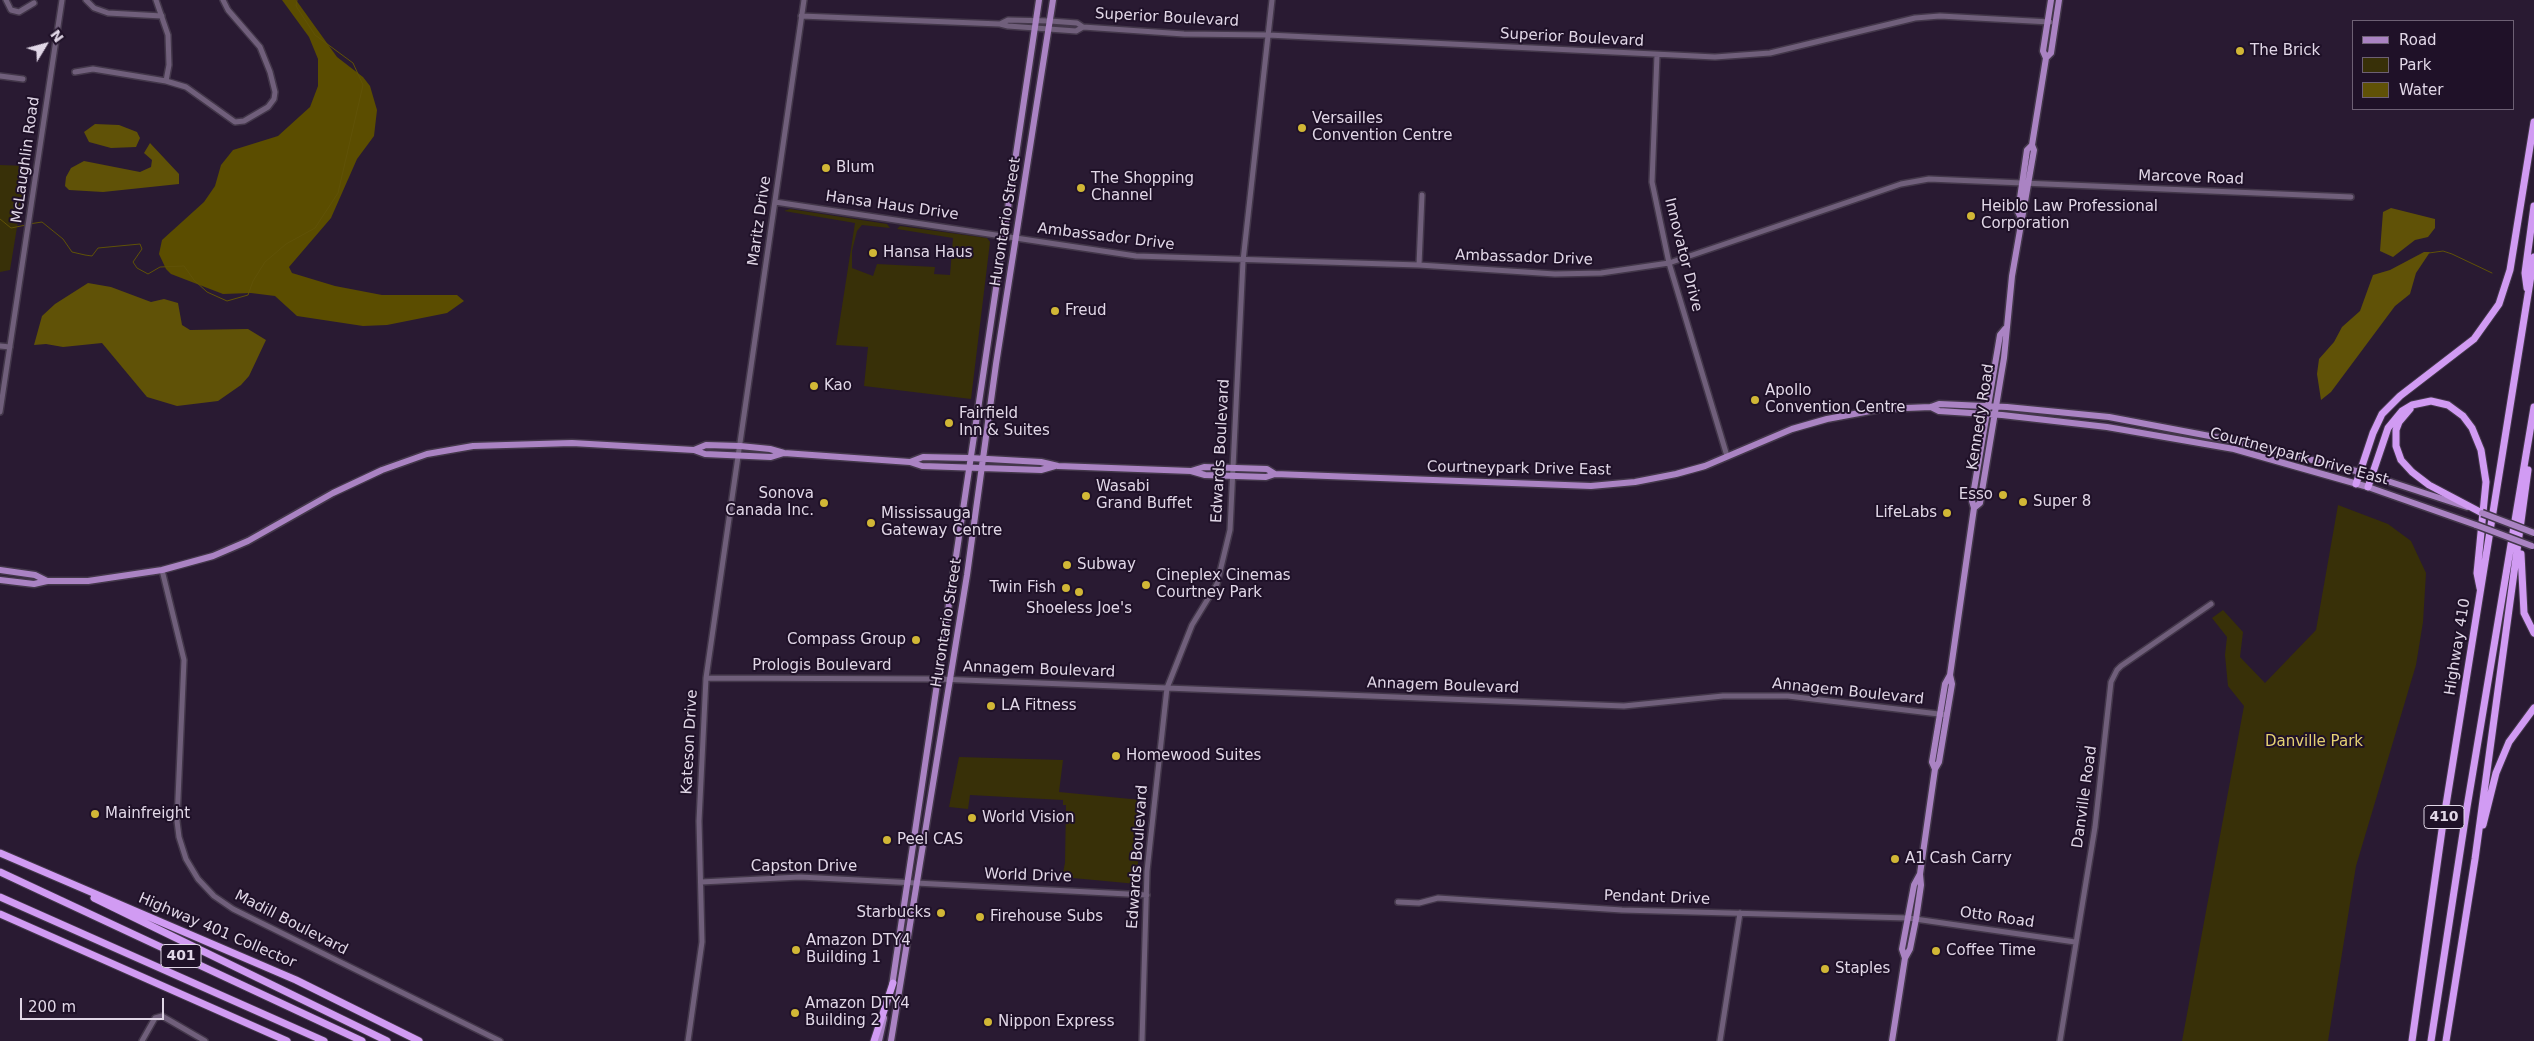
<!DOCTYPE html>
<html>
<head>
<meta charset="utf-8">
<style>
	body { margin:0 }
	#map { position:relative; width:2534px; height:1041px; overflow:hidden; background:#291a32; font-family:"DejaVu Sans",sans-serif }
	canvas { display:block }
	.legend { position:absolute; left:2352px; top:20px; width:162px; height:90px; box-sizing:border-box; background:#1f1128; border:1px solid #6d6074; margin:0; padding:6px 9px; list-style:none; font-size:15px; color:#e1d7e7 }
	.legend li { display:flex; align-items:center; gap:10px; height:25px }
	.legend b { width:25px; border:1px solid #6d6074 }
	.north { position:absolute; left:20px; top:20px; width:50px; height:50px; -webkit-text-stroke:4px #1f1128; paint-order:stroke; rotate:53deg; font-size:14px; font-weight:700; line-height:20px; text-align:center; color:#e1d7e7 }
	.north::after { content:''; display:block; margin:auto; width:18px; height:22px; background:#e1d7e7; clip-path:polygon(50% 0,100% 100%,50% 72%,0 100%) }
	.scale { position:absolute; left:20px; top:998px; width:144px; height:22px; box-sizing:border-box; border:2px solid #e1d7e7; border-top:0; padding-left:6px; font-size:15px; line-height:18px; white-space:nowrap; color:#e1d7e7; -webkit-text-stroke:4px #1f1128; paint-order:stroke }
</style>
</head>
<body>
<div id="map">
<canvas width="2534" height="1041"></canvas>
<ul class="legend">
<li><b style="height:6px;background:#aa83c3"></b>Road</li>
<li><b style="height:14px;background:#383008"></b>Park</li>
<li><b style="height:14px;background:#605207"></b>Water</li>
</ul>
<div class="north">N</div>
<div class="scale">200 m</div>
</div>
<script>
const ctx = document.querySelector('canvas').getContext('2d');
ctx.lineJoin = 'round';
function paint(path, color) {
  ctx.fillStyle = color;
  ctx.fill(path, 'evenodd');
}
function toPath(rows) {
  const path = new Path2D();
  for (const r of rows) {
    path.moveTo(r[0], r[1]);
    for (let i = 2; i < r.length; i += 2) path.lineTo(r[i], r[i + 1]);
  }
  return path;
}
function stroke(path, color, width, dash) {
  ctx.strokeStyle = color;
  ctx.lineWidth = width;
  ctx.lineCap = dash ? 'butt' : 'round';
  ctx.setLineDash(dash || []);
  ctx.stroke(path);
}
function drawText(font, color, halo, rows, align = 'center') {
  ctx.font = font + ' "DejaVu Sans",sans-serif';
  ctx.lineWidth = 4;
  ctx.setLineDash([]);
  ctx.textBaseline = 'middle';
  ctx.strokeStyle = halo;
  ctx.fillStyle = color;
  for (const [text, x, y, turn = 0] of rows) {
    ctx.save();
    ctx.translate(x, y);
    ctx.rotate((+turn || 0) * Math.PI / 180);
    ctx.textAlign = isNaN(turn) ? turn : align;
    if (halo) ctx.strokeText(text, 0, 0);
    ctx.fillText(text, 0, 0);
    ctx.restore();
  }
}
const green = toPath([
	[0,165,27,166,10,270,0,272],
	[790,209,887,224,890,228,862,225,857,231,852,251,852,268,873,276,877,264,935,267,934,274,950,275,953,238,897,229,900,226,987,238,990,242,971,399,864,386,868,347,836,345,855,223,784,211],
	[2338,505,2388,524,2411,541,2426,573,2423,622,2416,665,2356,866,2328,1041,2182,1041,2244,706,2228,686,2225,655,2227,637,2212,618,2223,610,2243,632,2240,657,2265,683,2316,630],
	[959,757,1063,760,1059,792,1141,800,1137,884,1062,877,1065,863,1066,805,1063,805,1063,800,970,795,968,809,949,807]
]);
const forest = toPath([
	[282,0,296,0,337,57,363,77,370,86,377,110,374,136,357,159,331,218,289,267,292,273,335,286,382,295,457,295,464,301,447,313,387,325,363,326,297,316,275,296,251,293,223,294,171,274,166,269,159,254,162,240,204,202,215,186,221,165,233,150,278,136,310,107,318,86,318,59,309,37]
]);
const water = toPath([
	[95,124,119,125,137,132,140,138,136,147,111,148,89,142,84,132],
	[150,143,179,174,179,184,103,192,69,190,65,186,66,177,71,168,84,161,140,172,151,167,152,160,144,153],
	[2391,208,2435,219,2435,228,2428,237,2415,240,2393,257,2380,251,2383,212],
	[2424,252,2430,252,2416,273,2410,294,2395,306,2331,392,2321,400,2317,374,2319,359,2334,342,2342,327,2360,311,2373,275,2390,270],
	[88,283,111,287,151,302,164,299,178,303,182,325,190,330,248,329,266,340,249,376,241,385,218,401,177,406,147,397,102,343,63,347,46,344,34,345,42,316,55,304]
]);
const stream = toPath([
	[0,219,11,228,26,225],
	[29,224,42,222,63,239,72,252,85,255,92,256,98,248,140,244,142,249,133,262,137,268,148,274,160,267,184,266,194,280,207,292,227,301,248,295,253,281,265,262,286,244,315,228,338,193,363,85,353,63,315,35,296,6,297,0],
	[2429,253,2443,251,2452,254,2492,273]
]);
const minor = toPath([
	[6,0,11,10,19,12,34,3],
	[86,0,94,8,108,13,162,16],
	[156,0,168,35,169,65,166,81],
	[801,16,1000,24,1008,26,1076,31,1083,27],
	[1000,24,1008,20,1050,21,1077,23,1083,27,1184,34,1268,35,1715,57,1770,53,1915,18,1940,16,2050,22],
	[1657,55,1652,182,1669,263,1727,456],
	[75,72,93,69,166,81,186,87,235,122,244,121,268,107,274,99,275,92,270,72,260,47,228,10,223,0],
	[0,76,23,79],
	[775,202,1136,256,1419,265,1555,274,1601,273,1669,263,1901,184,1929,179,2351,197],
	[1419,265,1422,195],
	[0,346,10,347],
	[0,412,62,0],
	[162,570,184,660,177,821,179,837,186,859,198,879,214,896,233,909,500,1041],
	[706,678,938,679,1624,706,1723,696,1788,696,1947,715],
	[701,882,800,877,1147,895],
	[1398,902,1419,903,1438,898,1622,910,1908,918,2075,942],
	[142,1041,155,1018,162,1016,205,1041],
	[688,1041,702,942,699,821,706,678,804,0],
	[1142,1041,1147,871,1167,688,1192,625,1217,584,1230,530,1243,261,1272,0],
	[1720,1041,1740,913],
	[2060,1041,2095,827,2111,682,2117,670,2121,666,2211,604]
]);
const major = toPath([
	[2046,58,2051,53,2059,0],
	[2021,218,2018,212,2027,150,2032,145],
	[1931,407,1939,411,2002,415,2107,427,2234,449,2368,487,2476,525],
	[694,450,706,445,740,446,770,449,784,453,910,462,922,466,1041,470,1055,466],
	[910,462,923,457,970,458,1041,462,1058,466,1191,471,1205,475,1266,477,1275,474,1591,486,1635,482,1676,474,1705,466,1792,429,1827,419,1881,409,1931,407,1939,404,2007,407,2109,417,2236,441,2360,472,2467,507],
	[1191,471,1204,467,1267,469,1275,474],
	[1974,508,1980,503,2004,358,2012,276,2034,150,2032,145,2046,58,2043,51,2051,0],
	[0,570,35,575,47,581],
	[0,580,34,584,47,581,88,581,162,570,213,556,248,541,333,493,382,470,427,454,473,446,572,443,694,450,705,454,771,457,784,453],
	[1935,769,1932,762,1945,684,1950,675],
	[1905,958,1902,949,1914,885,1920,874,1935,769,1939,762,1952,684,1950,675,1974,508,1972,501,2000,335,2005,329],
	[892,986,1039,0],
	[879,1041,884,1018],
	[891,1041,967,575,996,364,1053,0],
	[1892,1041,1905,958,1910,949,1916,919,1921,885,1920,874]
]);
const highway = toPath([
	[2527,288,2525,273,2534,206],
	[2410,409,2399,422,2396,430,2396,446,2401,460,2412,472,2429,485,2482,513],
	[2356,484,2373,433,2382,414,2400,396,2474,339,2499,304,2510,270,2534,122],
	[2368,487,2388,428,2402,411,2412,405,2431,401,2448,405,2463,416,2472,428,2481,450,2486,482,2477,573,2480,588],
	[2521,554,2524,613,2534,633],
	[2483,825,2496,773,2509,742,2534,708],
	[0,853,296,980,419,1041],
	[0,872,362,1041],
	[0,897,324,1041],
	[94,898,387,1041],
	[0,914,287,1041],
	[874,1041,893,983],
	[2412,1041,2442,830,2534,257],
	[2431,1041,2467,807,2534,407],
	[2446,1041,2475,859,2528,470]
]);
const majorBridge = toPath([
	[2482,513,2534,533],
	[2476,525,2532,546]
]);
const markers = [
	[2240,51,5,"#d1b736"],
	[1302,128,5,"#d1b736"],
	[826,168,5,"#d1b736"],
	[1081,188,5,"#d1b736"],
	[1971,216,5,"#d1b736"],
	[873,253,5,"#d1b736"],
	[1055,311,5,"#d1b736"],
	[814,386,5,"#d1b736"],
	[1755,400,5,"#d1b736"],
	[949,423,5,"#d1b736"],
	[2003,495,5,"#d1b736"],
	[1086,496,5,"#d1b736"],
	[2023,502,5,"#d1b736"],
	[824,503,5,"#d1b736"],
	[1947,513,5,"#d1b736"],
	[871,523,5,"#d1b736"],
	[1067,565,5,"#d1b736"],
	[1146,585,5,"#d1b736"],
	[1066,588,5,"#d1b736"],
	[1079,592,5,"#d1b736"],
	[916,640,5,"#d1b736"],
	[991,706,5,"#d1b736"],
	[1116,756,5,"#d1b736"],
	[95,814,5,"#d1b736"],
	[972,818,5,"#d1b736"],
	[887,840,5,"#d1b736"],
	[1895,859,5,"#d1b736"],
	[941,913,5,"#d1b736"],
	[980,917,5,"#d1b736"],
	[796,950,5,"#d1b736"],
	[1936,951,5,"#d1b736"],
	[1825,969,5,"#d1b736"],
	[795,1013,5,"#d1b736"],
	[988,1022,5,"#d1b736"]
];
const shields = [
	[2444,817,40],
	[181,956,40]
];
const shieldNames = [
	["410",2444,817],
	["401",181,956]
];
const streetNames = [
	["Superior Boulevard",1167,18,3],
	["Superior Boulevard",1572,38,3],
	["McLaughlin Road",26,160,-82],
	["Marcove Road",2191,178,2],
	["Hansa Haus Drive",892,206,8],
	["Maritz Drive",760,221,-82],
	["Hurontario Street",1006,222,-81],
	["Ambassador Drive",1106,237,7],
	["Innovator Drive",1683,255,76],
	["Ambassador Drive",1524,258,2],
	["Kennedy Road",1981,417,-81],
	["Edwards Boulevard",1221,451,-87],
	["Courtneypark Drive East",2299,457,15],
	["Courtneypark Drive East",1519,469,1],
	["Hurontario Street",947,623,-81],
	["Highway 410",2458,647,-81],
	["Prologis Boulevard",822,666],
	["Annagem Boulevard",1039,670,2],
	["Annagem Boulevard",1443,686,2],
	["Annagem Boulevard",1848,692,6],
	["Kateson Drive",690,742,-87],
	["Danville Road",2085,797,-82],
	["Edwards Boulevard",1138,857,-86],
	["Capston Drive",804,867],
	["World Drive",1028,876,2],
	["Pendant Drive",1657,898,2],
	["Otto Road",1997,918,8],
	["Madill Boulevard",291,923,27],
	["Highway 401 Collector",217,931,23]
];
const poiNames = [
	["The Brick",2250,51],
	["Versailles",1312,119],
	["Convention Centre",1312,136],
	["Blum",836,168],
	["The Shopping",1091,179],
	["Channel",1091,196],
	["Heiblo Law Professional",1981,207],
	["Corporation",1981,224],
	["Hansa Haus",883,253],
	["Freud",1065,311],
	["Kao",824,386],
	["Apollo",1765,391],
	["Convention Centre",1765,408],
	["Fairfield",959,414],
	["Inn & Suites",959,431],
	["Wasabi",1096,487],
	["Grand Buffet",1096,504],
	["Sonova",814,494,"right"],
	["Canada Inc.",814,511,"right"],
	["Esso",1993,495,"right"],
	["Super 8",2033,502],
	["LifeLabs",1937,513,"right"],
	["Mississauga",881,514],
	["Gateway Centre",881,531],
	["Subway",1077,565],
	["Cineplex Cinemas",1156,576],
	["Courtney Park",1156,593],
	["Twin Fish",1056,588,"right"],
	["Shoeless Joe's",1079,609,"center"],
	["Compass Group",906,640,"right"],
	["LA Fitness",1001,706],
	["Homewood Suites",1126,756],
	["Mainfreight",105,814],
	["World Vision",982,818],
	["Peel CAS",897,840],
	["A1 Cash Carry",1905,859],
	["Starbucks",931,913,"right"],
	["Firehouse Subs",990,917],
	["Amazon DTY4",806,941],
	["Building 1",806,958],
	["Coffee Time",1946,951],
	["Staples",1835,969],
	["Amazon DTY4",805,1004],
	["Building 2",805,1021],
	["Nippon Express",998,1022]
];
const parkNames = [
	["Danville Park",2314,742]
];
paint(green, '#383008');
paint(forest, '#5b4d00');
paint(water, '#605207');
stroke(stream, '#605207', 1);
stroke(minor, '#43374a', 8);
stroke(major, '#43374a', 9);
stroke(highway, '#43374a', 9);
stroke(minor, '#705f7b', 5);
stroke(major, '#aa83c3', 6);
stroke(highway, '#d19bf3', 7);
stroke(majorBridge, '#43374a', 9, []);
stroke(majorBridge, '#aa83c3', 6);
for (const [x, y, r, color] of markers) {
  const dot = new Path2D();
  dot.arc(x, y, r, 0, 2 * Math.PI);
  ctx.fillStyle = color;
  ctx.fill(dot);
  stroke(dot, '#1f1128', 2);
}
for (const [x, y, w] of shields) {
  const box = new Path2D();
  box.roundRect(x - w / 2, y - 11.5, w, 23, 4);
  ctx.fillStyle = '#1f1128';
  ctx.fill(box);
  stroke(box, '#e1d7e7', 1);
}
drawText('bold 14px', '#e1d7e7', null, shieldNames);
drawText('15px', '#e1d7e7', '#1f1128', streetNames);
drawText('15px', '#e1d7e7', '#1f1128', poiNames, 'left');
drawText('15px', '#e5d172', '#1f1128', parkNames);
</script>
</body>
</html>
